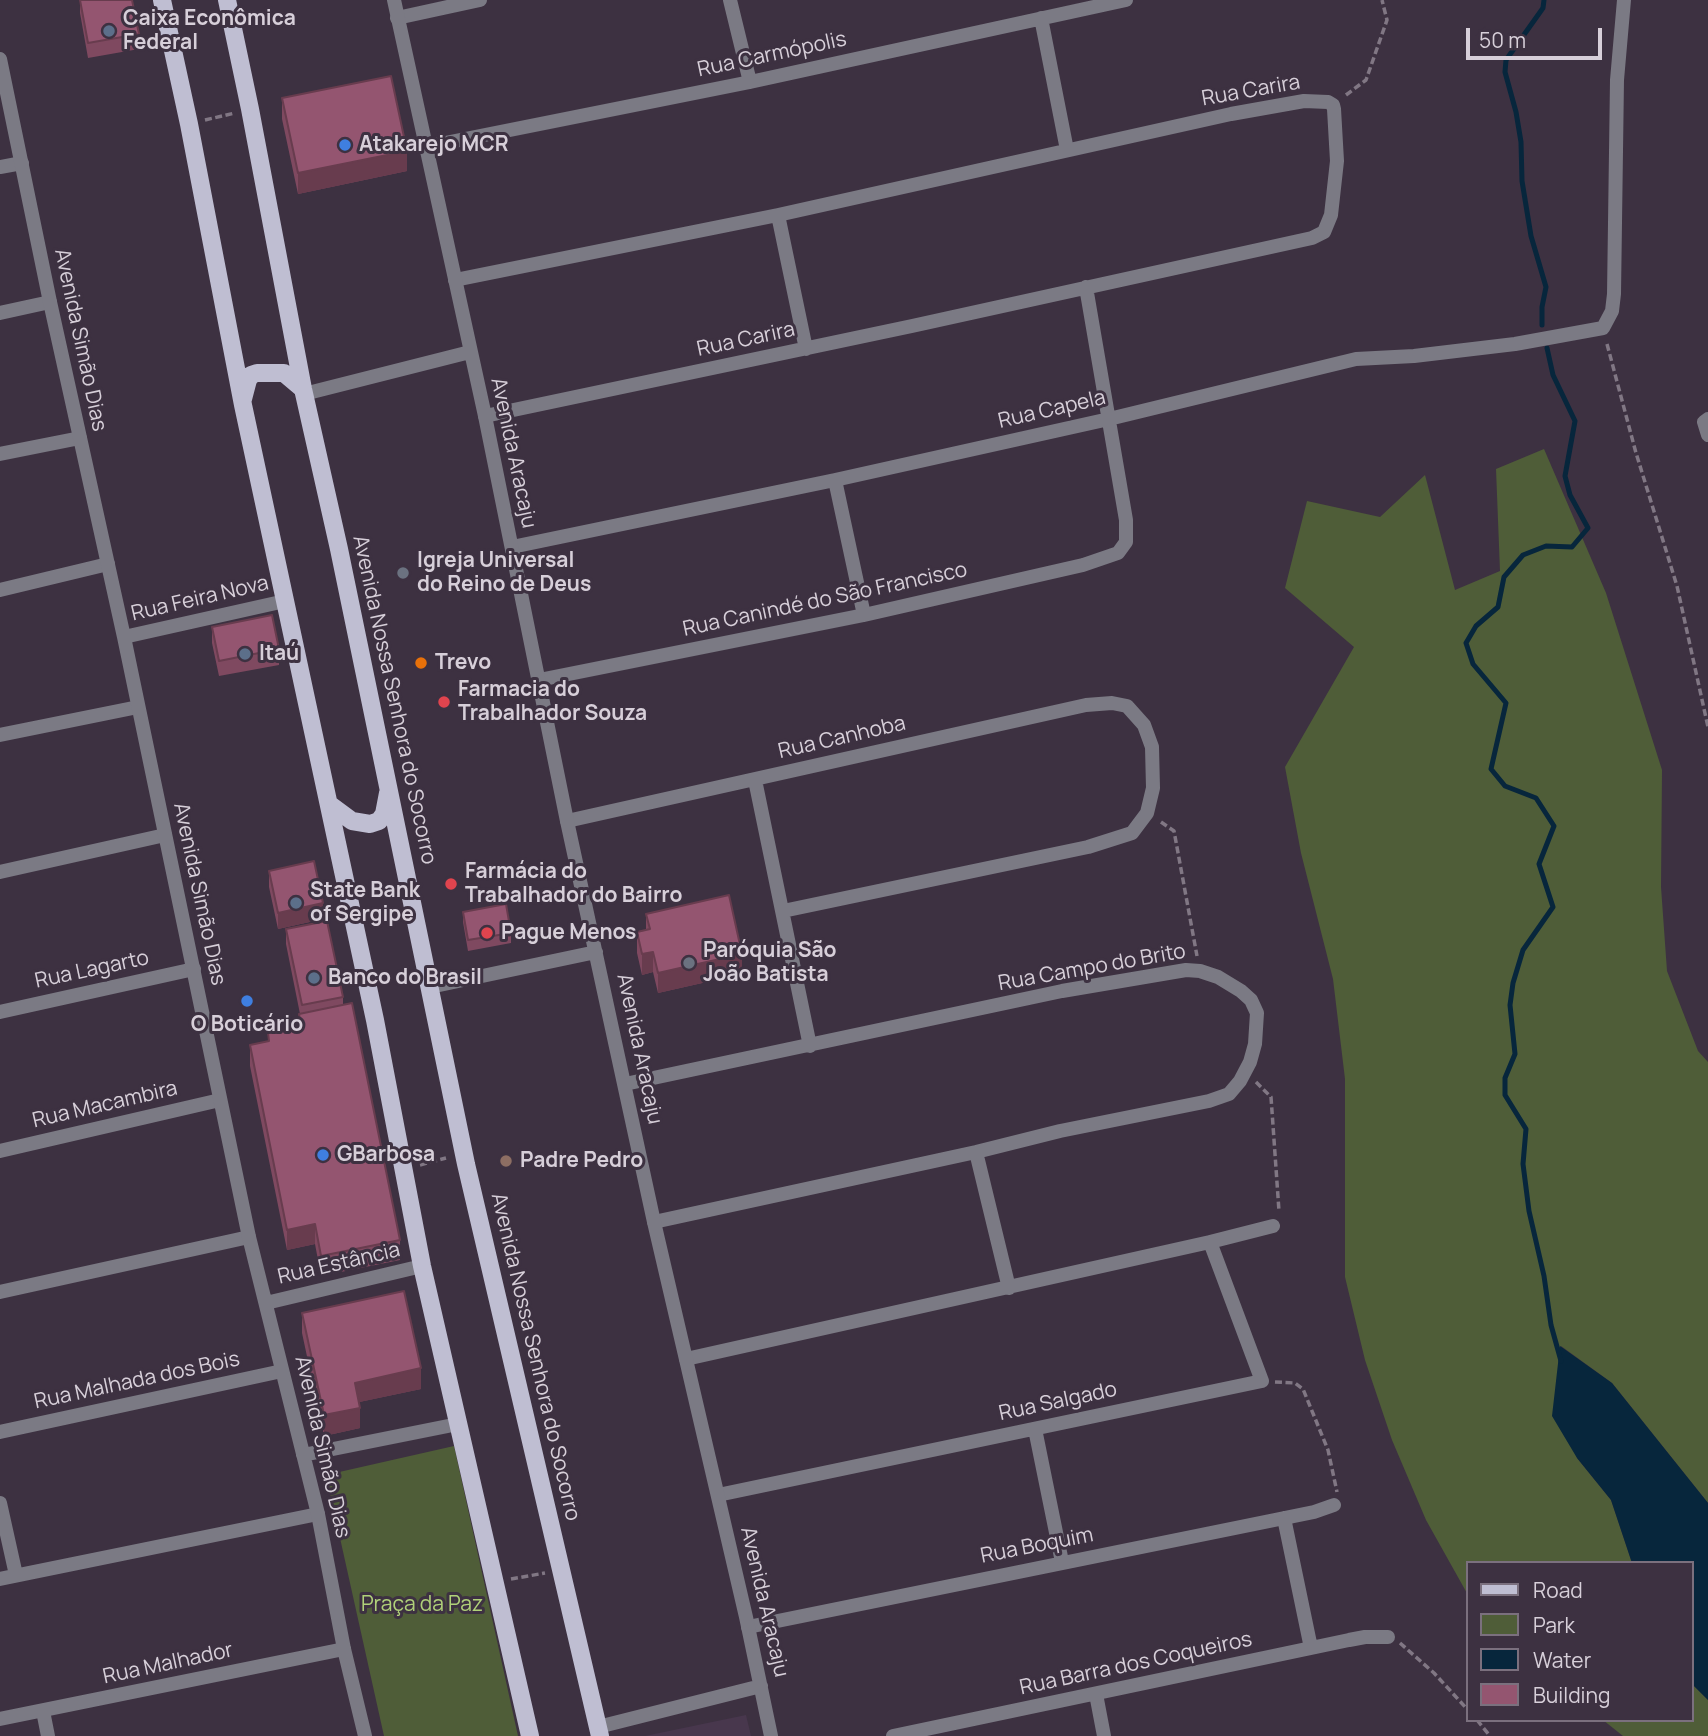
<!DOCTYPE html>
<html>
<head>
<meta charset="utf-8">
<style>
	body { margin:0 }
	#map { position:relative; width:1708px; height:1736px; overflow:hidden; background:#3d3141; font-family:Manrope,sans-serif }
	canvas { display:block }
	.legend { position:absolute; left:1466px; top:1561px; width:228px; height:161px; box-sizing:border-box; background:#3d3141; border:2px solid #7b707e; margin:0; padding:9px 12px; list-style:none; font-size:21px; color:#d7cfd9 }
	.legend li { display:flex; align-items:center; gap:14px; height:35px }
	.legend b { width:35px; border:2px solid #7b707e }
	.scale { position:absolute; left:1466px; top:28px; width:136px; height:32px; box-sizing:border-box; border:4px solid #d7cfd9; border-top:0; padding-left:9px; font-size:21px; line-height:24px; white-space:nowrap; color:#d7cfd9; -webkit-text-stroke:5px #3d3141; paint-order:stroke }
</style>
</head>
<body>
<div id="map">
<canvas width="1708" height="1736"></canvas>
<ul class="legend">
<li><b style="height:9px;background:#bfbed2"></b>Road</li>
<li><b style="height:19px;background:#4f5d38"></b>Park</li>
<li><b style="height:19px;background:#07263c"></b>Water</li>
<li><b style="height:19px;background:#945570"></b>Building</li>
</ul>
<div class="scale">50 m</div>
</div>
<script>
const ctx = document.querySelector('canvas').getContext('2d');
ctx.lineJoin = 'round';
function paint(path, color) {
  ctx.fillStyle = color;
  ctx.fill(path, 'evenodd');
}
function toPath(rows) {
  const path = new Path2D();
  for (const r of rows) {
    path.moveTo(r[0], r[1]);
    for (let i = 2; i < r.length; i += 2) path.lineTo(r[i], r[i + 1]);
  }
  return path;
}
function stroke(path, color, width, dash) {
  ctx.strokeStyle = color;
  ctx.lineWidth = width;
  ctx.lineCap = dash ? 'butt' : 'round';
  ctx.setLineDash(dash || []);
  ctx.stroke(path);
}
function drawText(font, color, halo, rows, align = 'center') {
  ctx.font = font + ' Manrope,sans-serif';
  ctx.lineWidth = 6;
  ctx.setLineDash([]);
  ctx.textBaseline = 'middle';
  ctx.strokeStyle = halo;
  ctx.fillStyle = color;
  for (const [text, x, y, turn = 0] of rows) {
    ctx.save();
    ctx.translate(x, y);
    ctx.rotate((+turn || 0) * Math.PI / 180);
    ctx.textAlign = isNaN(turn) ? turn : align;
    if (halo) ctx.strokeText(text, 0, 0);
    ctx.fillText(text, 0, 0);
    ctx.restore();
  }
}
const built = toPath([
	[746,1715,751,1736,645,1736]
]);
const green = toPath([
	[1544,449,1606,593,1662,770,1661,887,1667,971,1698,1051,1708,1062,1708,1503,1612,1383,1561,1346,1577,1458,1611,1500,1632,1563,1468,1563,1468,1595,1426,1520,1392,1440,1365,1360,1345,1277,1345,1079,1333,979,1301,853,1285,767,1354,647,1285,588,1307,501,1380,517,1425,475,1455,590,1500,571,1496,469],
	[454,1446,518,1736,384,1736,326,1475],
	[1692,1684,1708,1700,1708,1736,1623,1736,1603,1720,1692,1720]
]);
const water = toPath([
	[1560,1346,1612,1383,1708,1503,1708,1700,1692,1684,1692,1563,1632,1563,1611,1500,1577,1458,1552,1416]
]);
const stream = toPath([
	[1542,325,1542,307,1546,287,1531,236,1522,181,1521,142,1516,112,1505,72,1506,60,1543,8,1544,0],
	[1547,348,1553,375,1575,421,1565,476,1570,495,1588,528,1572,547,1546,546,1523,555,1504,577,1498,607,1476,626,1466,643,1473,664,1506,703,1491,769,1505,786,1536,798,1554,826,1539,864,1553,907,1523,950,1513,983,1510,1005,1515,1054,1505,1078,1505,1095,1526,1129,1523,1164,1529,1211,1544,1276,1551,1325,1561,1361]
]);
const path = toPath([
	[1346,95,1366,80,1387,20,1382,0],
	[205,120,235,113],
	[1607,344,1636,453,1677,586,1708,727],
	[1161,822,1174,831,1197,956],
	[1256,1082,1271,1097,1279,1211],
	[420,1165,446,1158],
	[1275,1382,1295,1383,1303,1389,1328,1450,1337,1492],
	[511,1579,545,1573],
	[1400,1643,1434,1673,1468,1710],
	[1477,1720,1490,1736]
]);
const minor = toPath([
	[730,0,750,82],
	[397,18,480,0],
	[1041,18,1067,150],
	[425,147,750,82,1126,0],
	[0,167,22,163],
	[778,215,806,349],
	[455,280,778,215,1231,114,1304,101,1328,102,1333,105,1334,109,1337,161,1331,215,1324,232,1312,238,912,326,485,416],
	[0,313,50,302],
	[1708,419,1704,422,1708,435],
	[0,454,80,438],
	[835,480,864,615],
	[512,547,835,480,1109,419,1356,359,1414,356,1515,344,1603,328,1612,311,1614,294,1617,80,1624,0],
	[0,590,108,564],
	[539,680,864,615,1083,565,1118,553,1126,542,1126,520,1086,287],
	[0,735,138,707],
	[755,780,810,1046],
	[567,821,1086,705,1112,703,1127,706,1144,725,1152,747,1153,788,1147,813,1132,833,1088,847,783,911],
	[0,872,165,835],
	[0,1012,194,969],
	[625,1084,1062,991,1186,970,1200,971,1218,977,1241,991,1251,1000,1257,1013,1255,1044,1250,1062,1240,1081,1229,1094,1209,1101,1060,1131,976,1152,654,1222],
	[0,1151,220,1100],
	[976,1152,1009,1288],
	[1210,1242,1273,1226],
	[0,1292,249,1237],
	[686,1359,1210,1242,1262,1381,718,1495],
	[1035,1429,1062,1562],
	[0,1432,282,1371],
	[0,1503,16,1575],
	[1284,1518,1311,1648],
	[0,1579,318,1514],
	[748,1627,1314,1512,1334,1505],
	[1096,1694,1104,1736],
	[43,1711,48,1736],
	[0,1719,344,1649],
	[893,1736,1349,1640,1365,1637,1388,1637]
]);
const tertiary = toPath([
	[394,0,485,416,567,821,654,1222,746,1617,771,1736],
	[0,59,50,302,124,637,249,1237,318,1514,344,1649,365,1736],
	[304,394,470,352],
	[124,637,285,601],
	[430,987,596,952],
	[266,1303,422,1266],
	[303,1455,458,1424],
	[598,1727,761,1686]
]);
const primary = toPath([
	[162,0,189,124,243,405,375,1020,422,1266,530,1736],
	[227,0,250,109,303,389,339,549,466,1164,600,1736],
	[243,399,248,380,251,375,257,373,284,373,303,389],
	[329,804,352,821,370,824,379,821,384,814,388,793]
]);
const wall = toPath([
	[80,0,132,0,139,34,139,49,88,58,80,13],
	[282,98,407,171,298,194,282,119],
	[212,627,279,649,279,665,219,676,212,643],
	[269,871,323,919,278,929,269,887],
	[463,912,511,933,511,943,468,951,463,922],
	[646,914,742,974,658,993,653,972,642,975,637,953,637,932,646,930],
	[286,929,343,997,343,1005,400,1240,400,1260,321,1276,315,1244,287,1250,250,1066,250,1045,268,1042,268,1033,299,1027,299,1014,300,1014,286,944],
	[302,1313,421,1389,359,1402,360,1428,324,1436,302,1333]
]);
const shadedWall = toPath([
	[407,151,407,171,298,194,298,173],
	[323,903,323,919,278,929,278,913],
	[653,952,653,972,642,975,642,954],
	[742,954,742,974,658,993,658,973],
	[315,1224,315,1244,287,1250,287,1230],
	[421,1368,421,1389,355,1403,355,1383],
	[360,1408,360,1428,324,1436,324,1415]
]);
const building = toPath([
	[80,0,132,0,139,34,88,43,80,0],
	[391,76,407,151,298,173,282,98,391,76],
	[272,615,279,649,219,661,212,627,272,615],
	[314,861,323,903,278,913,269,871,314,861],
	[729,895,742,954,658,973,653,952,642,954,637,932,650,929,646,914,729,895],
	[506,904,511,933,468,940,463,912,506,904],
	[327,921,343,997,302,1005,286,929,327,921],
	[352,1003,400,1240,321,1256,315,1224,287,1230,250,1045,269,1041,268,1033,301,1026,299,1014,352,1003],
	[404,1291,421,1368,355,1383,360,1408,324,1415,302,1313,404,1291]
]);
const markers = [
	[109,31,7,"#5c6f8a"],
	[345,145,7,"#3f7fe0"],
	[403,573,7,"#6b7280"],
	[245,654,7,"#5c6f8a"],
	[421,663,7,"#e8710a"],
	[444,702,7,"#e0444e"],
	[451,884,7,"#e0444e"],
	[296,903,7,"#5c6f8a"],
	[487,933,7,"#e0444e"],
	[689,963,7,"#6b7280"],
	[314,978,7,"#5c6f8a"],
	[247,1001,7,"#3f7fe0"],
	[323,1155,7,"#3f7fe0"],
	[506,1161,7,"#8d6e63"]
];
const poiNames = [
	["Caixa Econômica",123,19],
	["Federal",123,43],
	["Atakarejo MCR",359,145],
	["Igreja Universal",417,561],
	["do Reino de Deus",417,585],
	["Itaú",259,654],
	["Trevo",435,663],
	["Farmacia do",458,690],
	["Trabalhador Souza",458,714],
	["Farmácia do",465,872],
	["Trabalhador do Bairro",465,896],
	["State Bank",310,891],
	["of Sergipe",310,915],
	["Pague Menos",501,933],
	["Paróquia São",703,951],
	["João Batista",703,975],
	["Banco do Brasil",328,978],
	["O Boticário",247,1025,"center"],
	["GBarbosa",337,1155],
	["Padre Pedro",520,1161]
];
const streetNames = [
	["Rua Carmópolis",772,55,-12],
	["Rua Carira",1251,91,-10],
	["Avenida Simão Dias",80,340,78],
	["Rua Carira",746,340,-12],
	["Rua Capela",1052,410,-13],
	["Avenida Aracaju",513,453,78],
	["Rua Feira Nova",200,599,-13],
	["Rua Canindé do São Francisco",825,600,-12],
	["Avenida Nossa Senhora do Socorro",394,700,78],
	["Rua Canhoba",842,738,-13],
	["Avenida Simão Dias",199,894,78],
	["Rua Campo do Brito",1092,968,-10],
	["Rua Lagarto",92,970,-12],
	["Avenida Aracaju",639,1049,78],
	["Rua Macambira",105,1105,-13],
	["Rua Estância",339,1264,-13],
	["Avenida Nossa Senhora do Socorro",535,1357,77],
	["Rua Malhada dos Bois",137,1381,-12],
	["Rua Salgado",1058,1402,-12],
	["Avenida Simão Dias",322,1447,77],
	["Rua Boquim",1037,1546,-11],
	["Avenida Aracaju",764,1602,77],
	["Rua Malhador",168,1664,-12],
	["Rua Barra dos Coqueiros",1136,1664,-12]
];
const parkNames = [
	["Praça da Paz",422,1605]
];
paint(built, '#48374d');
paint(green, '#4f5d38');
paint(water, '#07263c');
stroke(stream, '#07263c', 5);
stroke(path, '#817784', 3.5, [7, 3.5]);
stroke(minor, '#7b7a84', 14);
stroke(tertiary, '#7b7a84', 14);
stroke(primary, '#bfbed2', 18);
paint(wall, '#7f4960');
paint(shadedWall, '#683c4e');
paint(building, '#945570');
stroke(building, '#683c4e', 2);
for (const [x, y, r, color] of markers) {
  const dot = new Path2D();
  dot.arc(x, y, r, 0, 2 * Math.PI);
  ctx.fillStyle = color;
  ctx.fill(dot);
  stroke(dot, '#3d3141', 2.5);
}
drawText('bold 21px', '#d7cfd9', '#3d3141', poiNames, 'left');
drawText('21px', '#d7cfd9', '#3d3141', streetNames);
drawText('21px', '#b0d179', '#3d3141', parkNames);
</script>
</body>
</html>
